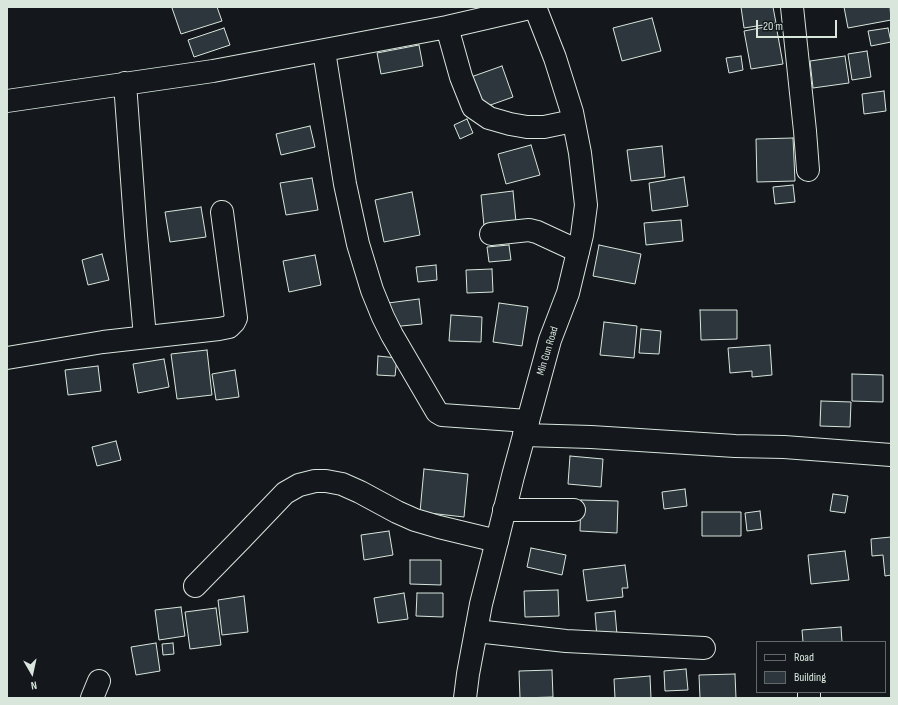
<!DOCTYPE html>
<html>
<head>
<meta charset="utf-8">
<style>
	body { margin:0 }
	#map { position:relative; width:898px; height:705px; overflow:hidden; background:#14181c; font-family:"Sofia Sans Condensed",sans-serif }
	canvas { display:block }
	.frame { position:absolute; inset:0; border:8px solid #d8e6dc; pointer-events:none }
	.legend { position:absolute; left:756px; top:641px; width:130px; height:52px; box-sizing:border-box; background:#14181c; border:1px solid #626a69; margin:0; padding:5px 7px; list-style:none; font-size:12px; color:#d8e6dc }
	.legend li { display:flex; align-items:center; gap:8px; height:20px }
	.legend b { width:20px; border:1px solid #626a69 }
	.north { position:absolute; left:12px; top:653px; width:40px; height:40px; -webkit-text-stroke:3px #14181c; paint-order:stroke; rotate:171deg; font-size:11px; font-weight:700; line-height:16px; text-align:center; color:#d8e6dc }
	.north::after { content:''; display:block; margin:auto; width:14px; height:18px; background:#d8e6dc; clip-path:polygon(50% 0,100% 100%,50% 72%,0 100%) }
	.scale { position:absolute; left:756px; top:20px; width:81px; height:18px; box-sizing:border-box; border:2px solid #d8e6dc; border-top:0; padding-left:5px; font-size:12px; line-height:14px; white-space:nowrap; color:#d8e6dc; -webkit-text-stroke:3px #14181c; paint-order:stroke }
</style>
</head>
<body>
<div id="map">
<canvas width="898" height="705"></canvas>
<div class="frame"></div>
<ul class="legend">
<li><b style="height:5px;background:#14181c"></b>Road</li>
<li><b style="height:11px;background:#2c363c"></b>Building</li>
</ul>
<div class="north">N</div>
<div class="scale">20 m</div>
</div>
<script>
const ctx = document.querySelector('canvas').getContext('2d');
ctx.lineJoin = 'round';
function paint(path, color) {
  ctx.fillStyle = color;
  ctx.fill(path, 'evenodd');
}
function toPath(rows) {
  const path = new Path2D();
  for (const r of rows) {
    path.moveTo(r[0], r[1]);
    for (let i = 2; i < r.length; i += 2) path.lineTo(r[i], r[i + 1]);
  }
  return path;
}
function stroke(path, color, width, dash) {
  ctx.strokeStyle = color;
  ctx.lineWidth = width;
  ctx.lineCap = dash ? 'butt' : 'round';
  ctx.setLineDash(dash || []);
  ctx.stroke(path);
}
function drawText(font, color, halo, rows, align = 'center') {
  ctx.font = font + ' "Sofia Sans Condensed",sans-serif';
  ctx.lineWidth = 3;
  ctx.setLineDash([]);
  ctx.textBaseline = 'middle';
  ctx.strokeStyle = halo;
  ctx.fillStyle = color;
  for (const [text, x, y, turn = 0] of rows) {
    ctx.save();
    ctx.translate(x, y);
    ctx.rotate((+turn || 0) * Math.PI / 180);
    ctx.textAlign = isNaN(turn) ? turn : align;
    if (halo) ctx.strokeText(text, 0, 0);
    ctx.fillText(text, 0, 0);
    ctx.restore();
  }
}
const building = toPath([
	[174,7,217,7,222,21,181,34,172,8,174,7],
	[741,7,773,7,776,23,744,28,741,7],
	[844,7,890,7,891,20,848,28,844,7],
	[652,18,661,51,622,61,613,28,652,18],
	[776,25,783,64,751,69,744,31,776,25],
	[224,28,230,45,194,57,188,40,224,28],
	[888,28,891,42,871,46,868,31,888,28],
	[419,45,423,66,381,74,377,53,419,45],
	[867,51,871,77,852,80,848,54,867,51],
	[741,56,743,70,729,73,726,58,741,56],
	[845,56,849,83,813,88,810,61,845,56],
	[502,66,513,97,482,108,471,77,502,66],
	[884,91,886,111,864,114,862,94,884,91],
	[467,119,473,133,460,139,454,125,467,119],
	[310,126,315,147,281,155,276,134,310,126],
	[793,138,795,181,757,182,756,139,793,138],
	[531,145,540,175,506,184,498,154,531,145],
	[662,146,665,177,631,181,627,150,662,146],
	[684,177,688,206,652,211,649,183,684,177],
	[312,178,318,210,286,215,280,183,312,178],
	[793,185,795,202,775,204,773,187,793,185],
	[513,191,516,222,484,226,481,195,513,191],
	[412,192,420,235,384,242,375,200,412,192],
	[201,207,206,237,170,242,165,212,201,207],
	[681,220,683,241,646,245,644,223,681,220],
	[509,245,511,260,489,262,487,247,509,245],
	[599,245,641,254,635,284,593,276,599,245],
	[102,254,109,280,88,285,82,260,102,254],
	[315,255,321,285,289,292,283,261,315,255],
	[436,265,437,280,418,282,416,267,436,265],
	[492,269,493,292,467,293,466,270,492,269],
	[419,299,422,324,391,327,388,303,419,299],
	[499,303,528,307,522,346,493,342,499,303],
	[700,310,737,310,737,339,701,340,700,310],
	[451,315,482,317,481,342,449,341,451,315],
	[604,322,637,326,634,358,600,355,604,322],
	[641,329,661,331,659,354,639,353,641,329],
	[770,345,772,375,752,377,752,371,730,373,728,348,770,345],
	[207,350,212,395,177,399,171,354,207,350],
	[378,356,397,358,395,376,377,375,378,356],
	[164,359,169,387,138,393,133,364,164,359],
	[98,366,101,391,68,395,65,370,98,366],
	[235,370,239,397,216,400,212,374,235,370],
	[852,374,883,375,883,402,852,401,852,374],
	[821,401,851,402,850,427,820,426,821,401],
	[116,441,121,460,97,466,92,447,116,441],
	[570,456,603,459,601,487,568,484,570,456],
	[424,469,468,474,464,517,420,512,424,469],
	[685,489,687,506,664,509,662,492,685,489],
	[833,494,848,496,845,513,830,511,833,494],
	[581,500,618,501,617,533,580,531,581,500],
	[760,511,762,529,747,531,745,513,760,511],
	[702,512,741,512,741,536,702,536,702,512],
	[389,531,393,555,364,560,361,535,389,531],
	[891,537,891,575,885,576,883,555,872,556,871,539,891,537],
	[531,548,566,555,562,575,527,567,531,548],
	[845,551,849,580,811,584,808,555,845,551],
	[410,560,441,560,441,585,410,584,410,560],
	[625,565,628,588,622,588,623,597,587,601,583,570,625,565],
	[558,590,559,616,525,617,524,591,558,590],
	[404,593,408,619,378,623,374,598,404,593],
	[417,593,443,593,443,617,416,616,417,593],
	[244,596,248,632,222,635,218,600,244,596],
	[181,607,185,636,159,640,155,610,181,607],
	[216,608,221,645,190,649,185,612,216,608],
	[615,611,617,635,597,637,595,613,615,611],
	[841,627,842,642,803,642,802,630,841,627],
	[156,643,160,671,136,675,131,647,156,643],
	[173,643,174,654,163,655,162,644,173,643],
	[686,669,688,690,665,691,664,671,686,669],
	[552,670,553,697,520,698,519,671,552,670],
	[735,674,736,698,700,698,699,675,735,674],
	[650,676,651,698,615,698,614,679,650,676]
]);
const street = toPath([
	[792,7,805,131,808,170],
	[447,27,461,77,473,107,489,118,510,124,527,127,544,127,573,121],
	[324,51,345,184,358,244,372,290,383,317,392,335,437,412,442,415,528,421],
	[125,83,136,235,145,337],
	[7,101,213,71,447,27,534,7],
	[491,234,529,230,537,232,578,251],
	[7,358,103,342,219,329,229,327,234,322,236,318,222,212],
	[524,435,591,437,735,446,784,447,891,455],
	[504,510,574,510],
	[195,586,240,540,285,493,299,485,315,481,326,481,342,484,360,492,397,512,415,520,439,527,497,541],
	[476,631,566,641,704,648],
	[809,693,809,698],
	[92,698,99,681]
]);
const secondary = toPath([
	[465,698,468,674,476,631,481,604,497,541,513,476,550,340,568,293,582,235,586,205,580,153,572,112,555,58,535,7]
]);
const streetNames = [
	["Min Gun Road",548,351,-73]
];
paint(building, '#2c363c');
stroke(building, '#d8e6dc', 1);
stroke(street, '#d8e6dc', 24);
stroke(secondary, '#d8e6dc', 24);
stroke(street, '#14181c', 22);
stroke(secondary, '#14181c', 22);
drawText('11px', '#d8e6dc', '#14181c', streetNames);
</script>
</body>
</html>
